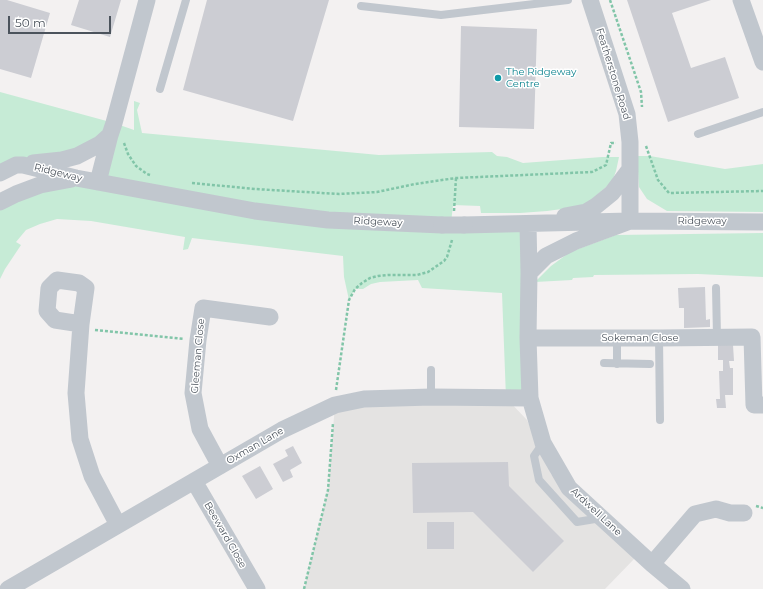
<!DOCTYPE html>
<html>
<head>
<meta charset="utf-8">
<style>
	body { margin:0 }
	#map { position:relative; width:763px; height:589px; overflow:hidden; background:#f3f1f1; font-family:Montserrat,sans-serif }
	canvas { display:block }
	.scale { position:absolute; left:8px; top:16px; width:103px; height:18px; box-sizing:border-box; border:2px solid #4b535c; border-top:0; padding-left:5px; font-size:12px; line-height:14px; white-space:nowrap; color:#4b535c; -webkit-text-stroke:3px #fff; paint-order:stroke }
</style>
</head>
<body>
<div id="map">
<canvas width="763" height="589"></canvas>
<div class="scale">50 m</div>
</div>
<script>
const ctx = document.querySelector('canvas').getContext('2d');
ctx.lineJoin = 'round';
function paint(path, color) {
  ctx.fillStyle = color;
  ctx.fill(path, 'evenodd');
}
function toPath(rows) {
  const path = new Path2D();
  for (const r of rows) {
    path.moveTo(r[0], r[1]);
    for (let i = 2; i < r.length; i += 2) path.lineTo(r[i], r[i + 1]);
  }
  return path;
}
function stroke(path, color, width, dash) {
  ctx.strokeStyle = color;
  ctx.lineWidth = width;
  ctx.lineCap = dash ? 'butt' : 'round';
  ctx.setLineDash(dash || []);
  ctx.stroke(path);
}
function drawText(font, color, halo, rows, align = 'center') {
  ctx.font = font + ' Montserrat,sans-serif';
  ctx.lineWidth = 3;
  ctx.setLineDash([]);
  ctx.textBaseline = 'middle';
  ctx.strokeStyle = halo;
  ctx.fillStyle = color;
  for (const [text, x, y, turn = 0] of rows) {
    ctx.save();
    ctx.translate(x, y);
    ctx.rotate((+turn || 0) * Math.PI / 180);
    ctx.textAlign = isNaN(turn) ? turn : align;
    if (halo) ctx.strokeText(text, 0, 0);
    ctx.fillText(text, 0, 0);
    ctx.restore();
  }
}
const education = toPath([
	[506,398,527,420,551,474,635,558,605,589,304,589,328,490,335,405]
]);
const green = toPath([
	[0,92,114,123,134,130,134,101,140,103,137,110,142,133,379,155,492,152,497,156,507,157,523,163,602,157,619,157,616,171,612,182,584,206,547,211,520,213,481,213,480,206,453,205,451,223,528,224,530,398,506,398,502,293,422,288,418,280,380,282,371,284,363,289,355,289,349,300,344,277,343,256,192,238,188,249,183,250,185,237,91,221,57,219,40,224,26,230,16,242,21,245,5,269,0,279,0,202,5,199,98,182,100,144,0,173],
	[637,156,650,156,725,169,763,164,763,212,667,211,647,199,639,187],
	[763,233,763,277,698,274,594,275,593,277,573,278,572,280,535,282,551,266,570,252,616,235]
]);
const building = toPath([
	[0,0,7,0,50,13,31,78,0,69],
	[79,0,121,0,110,37,71,25],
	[207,0,329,0,293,121,183,90],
	[627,0,711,0,672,13,691,68,725,57,739,98,668,122],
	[461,26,537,29,534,129,459,127],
	[705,287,706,320,710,319,710,327,684,328,684,308,679,308,678,288],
	[718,345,733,345,734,361,729,361,730,368,733,368,733,395,725,395,726,408,717,408,716,399,720,399,719,371,723,371,723,360,718,360],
	[293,446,302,463,290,470,293,477,283,482,273,464,288,456,285,450],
	[508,462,509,486,564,541,533,572,473,512,413,513,412,463],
	[260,466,273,489,256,499,242,476],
	[427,522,454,522,454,549,427,549]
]);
const path = toPath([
	[610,0,641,92,642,107],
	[124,143,128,154,136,166,147,174,150,175],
	[646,146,658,180,669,193,763,191],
	[192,183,255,189,339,194,377,192,415,184,456,178,592,172,606,165,611,143,616,143],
	[454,211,456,178],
	[95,330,184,339],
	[336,390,349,300,355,289,362,283,370,278,378,276,388,275,417,275,428,272,444,261,447,257,452,240],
	[756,506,763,508],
	[304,589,328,490,333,423]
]);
const service = toPath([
	[361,6,441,15,568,0],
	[160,89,186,0],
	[698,134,763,112],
	[716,288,717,337],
	[659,338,660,420],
	[604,363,650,364],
	[617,364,617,338],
	[431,397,431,370],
	[543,443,534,456,539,480,577,522,601,518]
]);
const minor = toPath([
	[741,0,763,62],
	[33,163,62,160,77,156,100,144,110,135],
	[0,173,16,165,23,165,76,178,255,211,328,220,442,225],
	[98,182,110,135,114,123,147,0],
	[0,202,16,194,40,185,72,179],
	[565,216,586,212,596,206,612,193,630,169],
	[528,224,529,273,528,338,530,398,543,443,569,488,652,564,682,589],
	[464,225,630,221,763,222],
	[529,273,546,256,576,241,630,221,630,142,627,114,590,0],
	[81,324,55,320,47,311,49,288,57,280,79,283,86,288,81,324,76,393,80,439,92,476,118,525],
	[528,338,659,338,752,337,754,405,763,405],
	[220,466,200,429,193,393,198,340,203,308,270,317],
	[194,481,257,589],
	[652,564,695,514,716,509,730,513,744,513],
	[8,589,282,430,335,405,364,399,431,397,530,398]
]);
const minorBridge = toPath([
	[442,225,464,225]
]);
const markers = [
	[498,78,4,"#0f9aa8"]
];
const cultureNames = [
	["The Ridgeway",506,72],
	["Centre",506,84]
];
const streetNames = [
	["Featherstone Road",613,74,73],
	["Ridgeway",58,173,14],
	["Ridgeway",702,221],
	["Ridgeway",378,222,3],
	["Sokeman Close",640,338],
	["Gleeman Close",198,356,-85],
	["Oxman Lane",255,446,-30],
	["Ardwell Lane",596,512,43],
	["Beeward Close",225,535,60]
];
paint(education, '#e4e3e2');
paint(green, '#c6ebd6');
paint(building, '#cccdd3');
stroke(path, '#81c5a8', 2.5, [3, 2]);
stroke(service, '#c1c7ce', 8);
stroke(minor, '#c1c7ce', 17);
stroke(minorBridge, '#c1c7ce', 17);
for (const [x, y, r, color] of markers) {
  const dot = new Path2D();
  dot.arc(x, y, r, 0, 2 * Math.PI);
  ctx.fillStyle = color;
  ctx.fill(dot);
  stroke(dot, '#fff', 1.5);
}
drawText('10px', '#0d838f', '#fff', cultureNames, 'left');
drawText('10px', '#4b535c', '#fff', streetNames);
</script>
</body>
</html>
